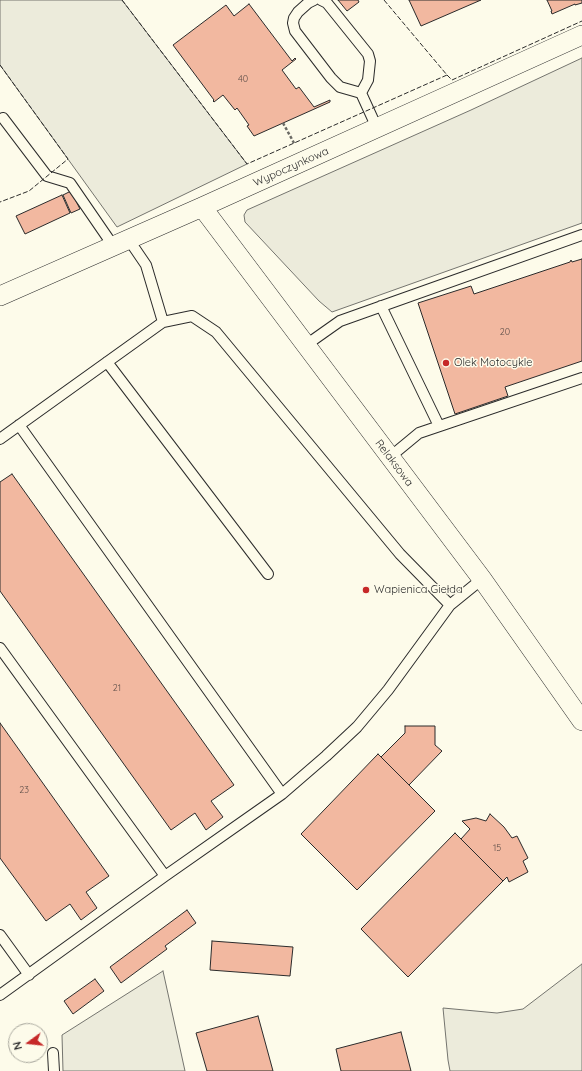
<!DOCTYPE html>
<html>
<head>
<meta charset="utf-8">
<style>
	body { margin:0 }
	#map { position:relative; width:582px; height:1071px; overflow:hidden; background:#fdfbea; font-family:Quicksand,sans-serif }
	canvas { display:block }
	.north { position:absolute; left:8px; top:1023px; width:40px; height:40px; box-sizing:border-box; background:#fdfbea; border:1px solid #a9a89e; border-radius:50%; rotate:255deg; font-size:11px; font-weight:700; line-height:16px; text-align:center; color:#2b2b2b }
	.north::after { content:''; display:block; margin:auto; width:14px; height:18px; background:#c62828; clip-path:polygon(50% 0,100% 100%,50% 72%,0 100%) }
</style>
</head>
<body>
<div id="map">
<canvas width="582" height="1071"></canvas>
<div class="north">N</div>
</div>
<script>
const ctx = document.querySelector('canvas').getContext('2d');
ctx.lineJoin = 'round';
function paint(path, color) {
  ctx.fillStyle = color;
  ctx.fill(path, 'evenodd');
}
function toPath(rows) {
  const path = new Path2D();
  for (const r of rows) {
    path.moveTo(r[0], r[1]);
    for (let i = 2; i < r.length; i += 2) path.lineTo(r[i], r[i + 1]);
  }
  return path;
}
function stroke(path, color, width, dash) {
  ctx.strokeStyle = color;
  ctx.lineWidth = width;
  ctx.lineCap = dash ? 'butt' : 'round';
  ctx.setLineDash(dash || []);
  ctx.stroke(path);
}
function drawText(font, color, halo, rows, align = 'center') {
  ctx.font = font + ' Quicksand,sans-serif';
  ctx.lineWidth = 3;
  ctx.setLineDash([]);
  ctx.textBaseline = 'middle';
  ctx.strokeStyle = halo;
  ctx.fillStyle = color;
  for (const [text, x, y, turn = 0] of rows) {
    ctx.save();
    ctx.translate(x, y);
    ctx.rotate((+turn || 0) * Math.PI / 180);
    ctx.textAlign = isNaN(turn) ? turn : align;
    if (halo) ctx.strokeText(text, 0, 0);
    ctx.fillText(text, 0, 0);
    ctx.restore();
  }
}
const green = toPath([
	[0,0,122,0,247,164,117,227,0,65,0,0],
	[582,58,582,223,332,312,319,301,245,222,244,215,247,210,471,110,582,58],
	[582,964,582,1071,450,1071,448,1060,443,1008,497,1013,523,1009,582,964],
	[163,971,185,1071,63,1071,62,1035,163,971]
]);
const building = toPath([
	[338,0,358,0,359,2,347,11,338,0],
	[409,0,481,0,421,26,409,0],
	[547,0,582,0,582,3,575,5,575,4,552,14,551,11,552,11,547,0],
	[249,4,292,61,295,58,296,59,282,70,296,89,299,87,314,107,330,100,330,102,254,136,247,126,249,125,237,108,235,110,223,95,214,102,213,101,214,100,173,45,226,5,234,16,249,4],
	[71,191,80,209,71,213,63,195,71,191],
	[62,195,70,213,25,234,16,216,62,195],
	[582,259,582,361,505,387,508,396,455,414,418,303,471,286,474,294,570,262,571,260,572,262,582,259],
	[12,474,234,785,211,801,223,817,206,830,195,813,171,830,0,591,0,482,12,474],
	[0,723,109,876,86,892,97,908,81,920,70,904,46,921,0,858,0,723],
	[405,726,435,726,435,745,442,751,409,785,381,757,405,733,405,726],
	[378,754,435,811,357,890,301,834,378,754],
	[490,814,504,827,512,838,517,836,528,858,523,861,528,872,509,882,507,877,503,881,461,839,470,829,462,821,476,818,486,821,490,814],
	[455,833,503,881,408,977,361,929,455,833],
	[187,910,196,923,165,946,167,949,121,983,110,967,187,910],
	[212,941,293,947,290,976,210,970,212,941],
	[95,979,104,991,73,1014,64,1001,95,979],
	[258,1016,273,1071,207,1071,196,1033,258,1016],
	[401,1032,411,1071,341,1071,336,1049,401,1032]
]);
const path = toPath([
	[283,123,294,143]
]);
const service = toPath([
	[314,0,308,3,298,12,294,18,293,23,295,31,331,78,340,87,361,93,377,128],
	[321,0,327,3,368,54,370,61,368,80,361,93],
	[3,118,47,176,70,183,114,247],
	[129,240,146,265,163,322],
	[381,306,439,426],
	[306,345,340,321,582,235],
	[107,362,268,574],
	[19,425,282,794],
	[0,439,163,322,192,316,216,332,400,554,450,605],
	[390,457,419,433,582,378],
	[0,648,165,876],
	[0,935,29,975],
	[0,995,165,876,282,794,326,756,357,727,388,690,450,605,482,579],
	[53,1053,54,1071]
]);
const minor = toPath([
	[202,207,482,579,582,721],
	[0,296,202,207,582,35]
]);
const fence = toPath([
	[122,0,247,164,447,75,384,0],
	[0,65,68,159,29,191,0,202],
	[447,75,452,80,582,21]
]);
const markers = [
	[446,363,4,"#c62828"],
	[366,590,4,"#c62828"]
];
const numberNames = [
	["40",243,79],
	["20",505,332],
	["21",117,688],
	["23",24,790],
	["15",497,848]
];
const streetNames = [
	["Wypoczynkowa",291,167,-24],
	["Relaksowa",394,463,53]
];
const poiNames = [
	["Olek Motocykle",454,363],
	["Wapienica Giełda",374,590]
];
paint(green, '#ecebdb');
stroke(green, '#74746e', 1);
paint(building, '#f2b8a0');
stroke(building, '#2b2b2b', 1);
stroke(service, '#2b2b2b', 12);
stroke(minor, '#2b2b2b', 20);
stroke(path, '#6a6964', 2.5, [3, 2]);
stroke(service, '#fdfbea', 10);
stroke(minor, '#fdfbea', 19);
stroke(fence, '#2b2b2b', 1, [5, 2]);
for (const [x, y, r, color] of markers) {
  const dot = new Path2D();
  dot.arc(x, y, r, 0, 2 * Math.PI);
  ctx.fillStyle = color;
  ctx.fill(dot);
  stroke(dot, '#fdfbea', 1.5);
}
drawText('9px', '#5d4e48', null, numberNames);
drawText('11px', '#2b2b2b', '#fdfbea', streetNames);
drawText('11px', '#2b2b2b', '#fdfbea', poiNames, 'left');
</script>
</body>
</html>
